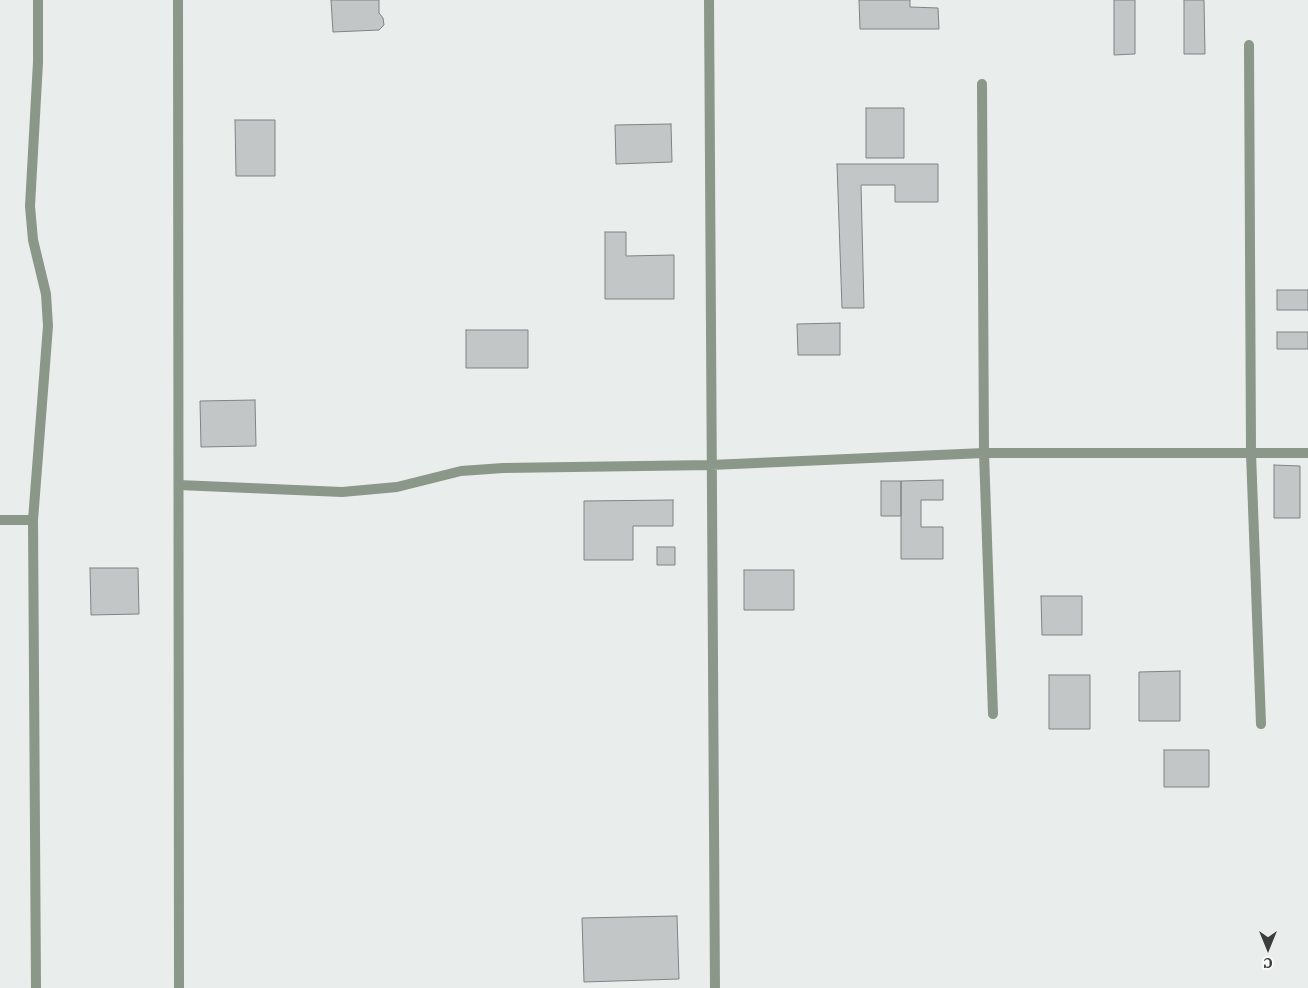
<!DOCTYPE html>
<html>
<head>
<meta charset="utf-8">
<style>
	body { margin:0 }
	#map { position:relative; width:1308px; height:988px; overflow:hidden; background:#e9edeb; font-family:"IBM Plex Serif",serif }
	canvas { display:block }
	.north { position:absolute; left:1243px; top:923px; width:50px; height:50px; -webkit-text-stroke:4px #f7faf9; paint-order:stroke; rotate:180deg; font-size:14px; font-weight:700; line-height:20px; text-align:center; color:#3b3c3c }
	.north::after { content:''; display:block; margin:auto; width:18px; height:22px; background:#3b3c3c; clip-path:polygon(50% 0,100% 100%,50% 72%,0 100%) }
</style>
</head>
<body>
<div id="map">
<canvas width="1308" height="988"></canvas>
<div class="north">С</div>
</div>
<script>
const ctx = document.querySelector('canvas').getContext('2d');
ctx.lineJoin = 'round';
function paint(path, color) {
  ctx.fillStyle = color;
  ctx.fill(path, 'evenodd');
}
function toPath(rows) {
  const path = new Path2D();
  for (const r of rows) {
    path.moveTo(r[0], r[1]);
    for (let i = 2; i < r.length; i += 2) path.lineTo(r[i], r[i + 1]);
  }
  return path;
}
function stroke(path, color, width, dash) {
  ctx.strokeStyle = color;
  ctx.lineWidth = width;
  ctx.lineCap = dash ? 'butt' : 'round';
  ctx.setLineDash(dash || []);
  ctx.stroke(path);
}
const building = toPath([
	[331,0,379,0,379,13,383,18,384,25,379,30,333,32,331,0],
	[859,0,910,0,910,7,938,8,939,29,860,29,859,0],
	[1114,0,1135,0,1135,54,1114,55,1114,0],
	[1184,0,1204,0,1205,54,1184,54,1184,0],
	[866,108,904,108,904,158,866,158,866,108],
	[235,120,275,120,275,176,236,176,235,120],
	[671,124,672,162,616,164,615,125,671,124],
	[837,164,938,164,938,202,895,202,895,185,861,185,864,308,842,308,837,164],
	[605,232,626,232,626,256,674,255,674,299,605,299,605,232],
	[1277,290,1308,290,1308,310,1277,310,1277,290],
	[840,323,840,355,798,355,797,324,840,323],
	[466,330,528,330,528,368,466,368,466,330],
	[1277,332,1308,332,1308,349,1277,349,1277,332],
	[255,400,256,446,201,447,200,401,255,400],
	[1274,465,1300,466,1300,518,1274,518,1274,465],
	[943,480,943,500,921,500,921,527,943,527,943,559,901,559,901,481,943,480],
	[881,481,901,481,901,516,881,516,881,481],
	[673,500,673,526,633,526,633,560,584,560,584,501,673,500],
	[657,547,675,547,675,565,657,565,657,547],
	[90,568,138,568,139,614,91,615,90,568],
	[744,570,794,570,794,610,744,610,744,570],
	[1041,596,1082,596,1082,635,1042,635,1041,596],
	[1180,671,1180,721,1139,721,1139,672,1180,671],
	[1049,675,1090,675,1090,729,1049,729,1049,675],
	[1164,750,1209,750,1209,787,1164,787,1164,750],
	[677,916,679,979,584,982,582,918,677,916]
]);
const minor = toPath([
	[178,0,179,988],
	[709,0,715,988],
	[1249,45,1251,453,1261,724],
	[179,485,342,492,397,487,461,471,503,468,711,465,984,453,982,84],
	[0,520,33,520],
	[993,714,984,453,1308,453],
	[36,988,33,520,48,326,46,294,33,240,30,206,38,62,38,0]
]);
paint(building, '#c2c6c6');
stroke(building, '#808383', 1);
stroke(minor, '#8a9789', 10);
</script>
</body>
</html>
